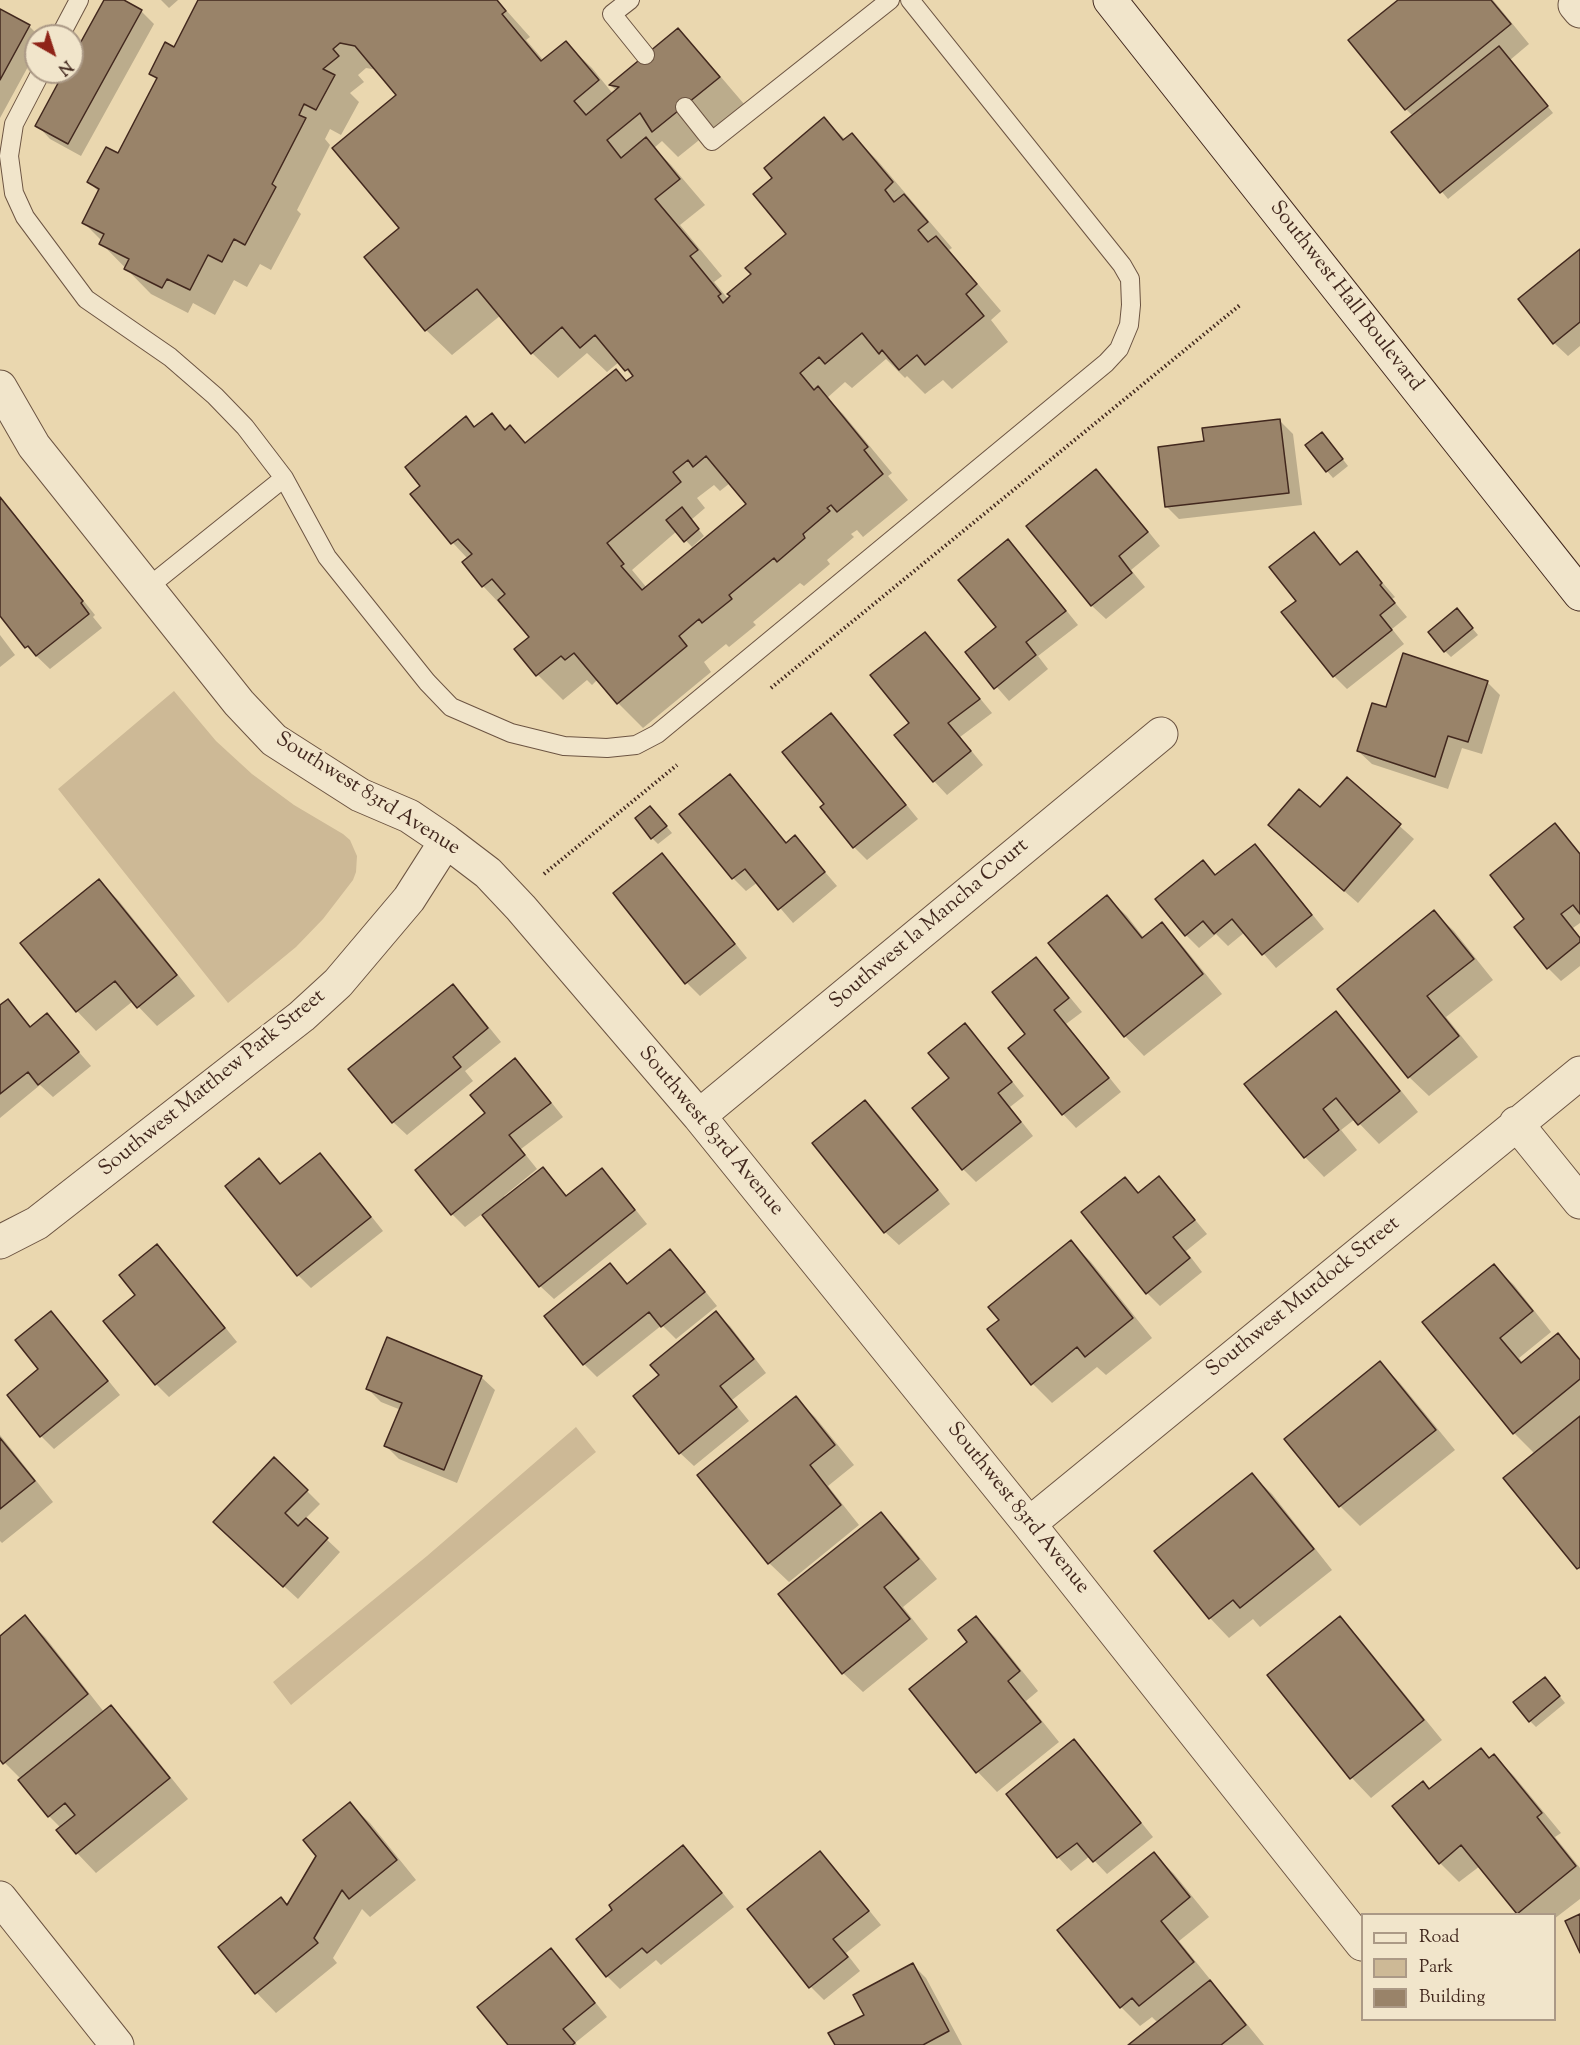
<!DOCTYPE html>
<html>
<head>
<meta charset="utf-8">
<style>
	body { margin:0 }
	#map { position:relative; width:1580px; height:2045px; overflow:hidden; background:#ead7af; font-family:"Sorts Mill Goudy",serif }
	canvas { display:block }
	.legend { position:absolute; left:1361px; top:1913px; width:195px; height:108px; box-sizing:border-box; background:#f1e5cb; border:2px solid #ab9986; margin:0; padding:8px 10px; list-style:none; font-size:18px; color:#42281e }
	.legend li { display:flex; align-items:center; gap:12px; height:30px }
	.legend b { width:30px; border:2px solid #ab9986 }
	.north { position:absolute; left:24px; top:24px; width:60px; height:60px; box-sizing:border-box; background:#f1e5cb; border:2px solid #ab9986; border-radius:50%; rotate:141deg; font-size:16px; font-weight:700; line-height:24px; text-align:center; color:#42281e }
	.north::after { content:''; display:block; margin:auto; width:21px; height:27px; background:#8f2418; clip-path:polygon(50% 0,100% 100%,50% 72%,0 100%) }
</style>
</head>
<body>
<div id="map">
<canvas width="1580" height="2045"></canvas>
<ul class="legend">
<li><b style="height:8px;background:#f1e5cb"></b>Road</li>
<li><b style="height:16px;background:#cdb996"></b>Park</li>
<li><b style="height:16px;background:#998369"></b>Building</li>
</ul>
<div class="north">N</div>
</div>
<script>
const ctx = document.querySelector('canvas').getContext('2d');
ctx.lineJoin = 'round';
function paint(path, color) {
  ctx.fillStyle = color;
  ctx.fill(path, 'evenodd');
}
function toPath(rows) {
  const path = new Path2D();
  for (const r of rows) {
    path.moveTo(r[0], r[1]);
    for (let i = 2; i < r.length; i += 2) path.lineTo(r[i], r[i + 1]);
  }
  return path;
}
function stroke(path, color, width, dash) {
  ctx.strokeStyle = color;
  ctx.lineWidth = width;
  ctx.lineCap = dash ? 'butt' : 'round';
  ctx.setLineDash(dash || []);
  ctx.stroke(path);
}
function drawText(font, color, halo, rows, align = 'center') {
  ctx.font = font + ' "Sorts Mill Goudy",serif';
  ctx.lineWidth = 4.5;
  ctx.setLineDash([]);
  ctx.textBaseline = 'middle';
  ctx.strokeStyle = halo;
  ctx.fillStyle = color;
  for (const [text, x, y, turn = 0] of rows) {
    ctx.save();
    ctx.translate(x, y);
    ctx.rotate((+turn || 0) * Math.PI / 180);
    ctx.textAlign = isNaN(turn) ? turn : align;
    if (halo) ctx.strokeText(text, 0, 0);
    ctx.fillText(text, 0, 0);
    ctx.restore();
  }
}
const green = toPath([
	[174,691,216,741,252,774,294,805,343,834,350,840,357,856,356,872,353,880,323,919,296,947,228,1003,58,789],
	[576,1427,596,1452,291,1705,273,1682,427,1556]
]);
const shadow = toPath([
	[105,0,121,0,141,11,154,24,81,156,50,139,37,125,66,72,72,72,72,61],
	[161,0,178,0,169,8],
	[200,0,497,0,530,37,526,40,544,61,566,43,592,68,613,94,617,91,611,86,678,30,703,56,744,104,678,157,662,141,654,148,671,165,705,205,680,225,722,276,714,282,729,300,789,234,774,178,824,119,846,140,852,135,877,160,952,248,949,250,1001,311,991,320,1008,342,952,389,943,380,925,394,907,376,905,378,886,359,852,388,845,382,827,398,843,414,892,473,888,476,908,500,863,537,857,530,851,534,854,537,827,560,830,564,804,586,800,583,753,622,756,625,729,647,726,644,704,662,711,672,643,728,618,703,598,679,592,685,587,680,563,700,538,675,531,637,483,586,464,563,468,559,453,543,412,494,422,486,466,418,475,428,491,415,507,430,510,427,527,444,616,371,628,382,634,378,619,362,607,372,587,353,558,378,532,353,501,315,452,355,426,330,366,257,401,228,398,95,378,70,366,68,358,75,364,82,350,93,359,102,341,135,330,129,325,139,330,145,297,210,301,214,271,270,260,264,247,287,234,280,215,315,193,303,188,313,151,294,101,243,102,241,84,223,99,192,89,182,119,155,158,80,151,73,175,49],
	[730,483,748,504,647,588,632,570,677,531,692,547,704,536,691,520,705,508,697,498,714,485,720,491],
	[1400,0,1493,0,1529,44,1510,60,1553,113,1448,199,1393,133,1413,116,1406,109],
	[0,10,29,26,39,36,36,36,36,52,0,118],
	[1580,251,1580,346,1568,356,1554,343],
	[1280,421,1293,434,1302,505,1179,519,1166,506,1206,443],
	[1328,440,1348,466,1333,478,1327,471],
	[1096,471,1110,484,1160,546,1131,570,1145,587,1106,619,1092,606,1028,526],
	[0,499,11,510,95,615,93,617,102,628,50,669,27,647,0,613],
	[1314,534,1341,566,1357,553,1395,597,1392,599,1407,617,1392,629,1404,644,1347,689,1334,676,1298,601],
	[1008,541,1021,554,1078,625,1038,656,1048,669,1009,701,967,653,999,627],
	[1463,617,1478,635,1451,657,1445,651],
	[925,634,938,647,992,713,960,737,983,765,947,795,934,781,896,735,911,723],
	[0,635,15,655,0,667],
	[1487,682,1500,695,1482,754,1462,748,1448,789,1372,764,1358,751,1387,708],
	[831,715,844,728,918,819,867,860,854,847,826,804],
	[730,776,743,789,787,844,795,837,837,886,793,923,758,882,746,891,733,878,682,814],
	[1347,779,1414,839,1358,903,1283,838,1321,809],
	[656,814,672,833,658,844,652,838],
	[1555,825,1580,853,1580,923,1573,928,1580,937,1580,966,1561,981,1548,968,1516,927,1526,919],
	[1255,846,1268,859,1324,929,1276,968,1245,932,1228,946,1216,934,1199,948,1186,935,1202,862,1216,876],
	[662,855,675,868,747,958,700,996,687,983],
	[99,881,119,901,195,996,157,1026,133,1001,96,1031,77,1011,22,944],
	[1107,897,1127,916,1144,938,1162,924,1181,944,1222,994,1144,1056,1125,1036],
	[1434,912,1454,931,1493,980,1446,1017,1478,1057,1429,1096,1409,1077],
	[1036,959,1049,972,1082,1012,1066,1024,1121,1092,1076,1128,1063,1114,1010,1048,1027,1034],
	[453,986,466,999,501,1042,465,1071,473,1081,407,1135,393,1122,350,1069],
	[8,1001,32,1028,47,1015,91,1066,53,1097,40,1085,0,1118,0,1007],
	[1335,1013,1355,1033,1418,1112,1379,1144,1355,1119,1341,1130,1357,1150,1324,1177,1305,1157],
	[964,1025,978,1039,1024,1096,1010,1107,1033,1136,976,1182,963,1169,951,1078],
	[515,1060,528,1073,563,1117,521,1149,537,1169,504,1196,506,1198,543,1169,568,1197,602,1170,615,1184,647,1224,554,1299,540,1286,482,1214,465,1227,452,1214,487,1113],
	[865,1102,879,1115,950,1204,899,1245,885,1232,814,1143],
	[319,1155,333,1168,383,1231,311,1288,298,1275,259,1160,282,1185],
	[1159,1178,1172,1192,1207,1234,1186,1251,1202,1272,1160,1306,1147,1293,1125,1179,1140,1194],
	[1071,1242,1091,1262,1152,1338,1106,1375,1097,1367,1052,1403,1033,1384,1001,1321],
	[156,1246,170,1259,237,1342,169,1397,156,1384,137,1295],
	[670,1251,683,1264,717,1306,676,1339,662,1325,597,1377,584,1364,610,1265,628,1284],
	[1494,1266,1514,1285,1551,1332,1519,1358,1523,1363,1558,1335,1580,1358,1580,1570,1505,1478,1535,1454,1514,1433,1424,1322],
	[51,1313,64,1326,120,1395,54,1449,41,1436,40,1370],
	[716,1313,730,1326,766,1373,732,1400,749,1421,694,1466,680,1453,661,1375],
	[1380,1363,1400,1383,1455,1450,1360,1526,1340,1506,1286,1439],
	[481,1377,495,1390,457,1483,399,1459,386,1446,401,1410,381,1402,368,1389],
	[795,1398,815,1417,854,1465,828,1486,859,1525,789,1582,769,1563],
	[0,1435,53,1502,2,1543,0,1541],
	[1252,1475,1272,1494,1332,1570,1260,1627,1253,1619,1229,1638,1210,1618],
	[307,1491,320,1504,305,1519,340,1552,298,1599,228,1535],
	[881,1514,900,1533,937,1579,903,1607,928,1639,863,1692,843,1673],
	[25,1617,45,1637,104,1712,111,1707,130,1726,188,1799,96,1873,77,1853,58,1830,61,1828,49,1816,21,1779,0,1758,0,1638],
	[976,1618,995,1637,1038,1691,1026,1701,1059,1742,997,1792,978,1772,911,1690,969,1642],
	[1340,1618,1359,1638,1442,1740,1371,1798,1352,1778,1269,1675],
	[1551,1685,1565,1703,1536,1727,1530,1721],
	[1074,1741,1087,1755,1153,1837,1107,1874,1090,1856,1071,1871,1058,1857,1008,1795],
	[1494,1756,1514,1776,1561,1833,1555,1837,1580,1868,1580,1899,1554,1919,1554,1914,1519,1914,1480,1866,1459,1882,1440,1863,1430,1790],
	[350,1804,370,1823,416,1880,370,1917,362,1909,333,1958,337,1963,276,2013,257,1993,220,1948,288,1906],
	[683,1847,697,1861,734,1907,661,1965,656,1960,620,1989,607,1976,615,1910],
	[820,1853,833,1866,881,1925,846,1953,860,1971,824,2000,811,1987,749,1910],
	[1154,1854,1174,1874,1209,1917,1179,1941,1213,1983,1211,1984,1229,2002,1264,2045,1131,2045,1158,2023,1152,2017,1140,2026,1121,2007],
	[551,1950,564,1963,607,2017,575,2043,577,2045,509,2045],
	[913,1965,926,1978,962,2045,836,2045]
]);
const building = toPath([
	[104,0,124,0,142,10,68,144,35,126,64,72,72,72,72,58,104,0],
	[198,0,497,0,506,11,502,14,541,61,566,41,599,80,574,101,586,115,619,87,609,85,678,28,720,77,652,132,640,113,607,140,621,158,646,137,680,179,655,199,698,250,690,256,721,294,718,296,723,303,730,296,727,294,751,274,745,268,786,234,753,194,772,178,764,168,824,117,843,140,852,133,893,182,885,190,894,202,904,194,928,222,918,230,928,242,936,236,977,284,966,294,984,316,925,365,917,355,899,370,882,350,879,354,862,333,825,364,819,357,800,373,814,390,818,386,868,447,864,450,883,474,837,512,831,505,827,508,830,511,803,534,805,538,777,562,774,558,729,595,732,599,702,623,699,619,679,636,687,646,617,704,574,653,565,660,561,656,536,676,514,649,529,637,498,600,505,594,492,579,482,587,462,562,472,554,458,539,451,544,410,494,420,486,405,467,466,416,474,427,492,413,505,430,510,425,525,443,616,369,626,381,633,376,628,369,625,371,595,335,580,348,562,327,531,354,477,289,425,331,364,257,399,228,332,148,396,95,355,46,340,43,333,49,339,56,323,69,335,75,316,110,304,104,299,115,306,118,272,184,276,187,245,245,234,239,222,262,208,255,190,290,167,279,162,288,124,269,129,259,99,244,104,234,82,223,99,189,87,182,106,147,118,153,157,78,149,74,165,42,174,47,198,0],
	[706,456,746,504,642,590,621,566,624,564,607,543,681,482,673,472,688,460,693,467,706,456],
	[1398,0,1491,0,1511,24,1405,110,1348,40,1398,0],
	[0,9,30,25,0,80,0,9],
	[1499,46,1548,106,1440,193,1391,132,1499,46],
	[1580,249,1580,322,1553,344,1518,299,1580,249],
	[1280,419,1289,493,1165,507,1158,447,1204,441,1202,428,1280,419],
	[1322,432,1343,459,1326,472,1305,445,1322,432],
	[1096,469,1148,532,1119,556,1132,573,1091,606,1026,526,1096,469],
	[0,497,83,601,81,603,89,614,36,656,28,646,25,648,0,616,0,497],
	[682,507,699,529,684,542,666,520,682,507],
	[1314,532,1340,565,1357,551,1382,583,1380,585,1395,603,1380,615,1392,630,1333,677,1281,612,1296,601,1269,567,1314,532],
	[1008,539,1066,611,1026,642,1036,655,994,689,965,652,996,627,958,580,1008,539],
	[1457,608,1473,628,1444,652,1428,632,1457,608],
	[925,632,980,699,948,723,971,751,933,782,894,735,909,723,870,675,925,632],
	[1403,653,1488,681,1468,742,1448,736,1435,777,1357,751,1372,703,1386,707,1403,653],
	[831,713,906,805,853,848,820,807,824,804,782,752,831,713],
	[730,774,786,843,795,835,825,872,778,910,745,869,732,879,679,814,730,774],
	[1347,777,1401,824,1344,891,1268,825,1299,789,1320,807,1347,777],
	[650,806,667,826,651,839,635,818,650,806],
	[1555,823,1580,854,1580,914,1573,905,1561,914,1580,938,1580,942,1547,969,1514,927,1524,919,1490,875,1555,823],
	[1255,844,1312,915,1262,955,1232,919,1214,934,1203,921,1185,936,1155,899,1203,860,1215,875,1255,844],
	[662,853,735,944,685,984,613,893,662,853],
	[99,879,177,975,137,1008,115,981,76,1012,20,943,99,879],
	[1107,895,1142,938,1162,922,1203,974,1124,1037,1048,943,1107,895],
	[1434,910,1474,959,1427,996,1459,1036,1408,1078,1337,989,1434,910],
	[1036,957,1069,998,1054,1010,1109,1078,1062,1115,1008,1048,1025,1034,992,992,1036,957],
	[453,984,488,1028,453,1057,461,1067,392,1123,348,1069,453,984],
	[8,999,30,1027,47,1013,79,1052,38,1085,28,1072,0,1094,0,1005,8,999],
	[1336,1011,1400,1091,1358,1125,1336,1098,1323,1109,1339,1130,1304,1158,1244,1084,1336,1011],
	[965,1023,1012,1082,998,1093,1021,1122,962,1170,912,1108,949,1078,928,1053,965,1023],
	[515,1058,551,1103,509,1135,525,1155,451,1215,415,1170,485,1113,470,1095,515,1058],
	[865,1100,938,1190,884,1233,812,1143,865,1100],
	[320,1153,371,1217,297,1276,225,1186,259,1158,280,1184,320,1153],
	[543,1167,566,1196,602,1168,635,1210,539,1287,482,1215,543,1167],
	[1159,1176,1195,1220,1173,1237,1190,1258,1146,1294,1081,1212,1125,1177,1138,1193,1159,1176],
	[1071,1240,1133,1318,1085,1357,1077,1347,1031,1385,987,1329,999,1320,988,1307,1071,1240],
	[157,1244,225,1328,155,1385,103,1321,135,1295,119,1275,157,1244],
	[670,1249,705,1292,661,1327,649,1312,583,1365,544,1316,610,1263,627,1284,670,1249],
	[1494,1264,1533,1311,1500,1338,1521,1363,1558,1333,1580,1360,1580,1379,1513,1434,1422,1322,1494,1264],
	[51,1311,108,1381,40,1437,7,1395,38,1369,15,1340,51,1311],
	[716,1311,754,1359,720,1386,737,1407,679,1454,633,1396,659,1375,650,1365,716,1311],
	[387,1337,482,1376,444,1470,384,1446,402,1403,366,1389,387,1337],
	[1380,1361,1436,1430,1339,1507,1284,1439,1380,1361],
	[796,1396,835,1445,810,1465,841,1505,768,1564,697,1475,796,1396],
	[1580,1416,1580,1567,1577,1569,1503,1478,1580,1416],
	[0,1438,35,1481,0,1509,0,1438],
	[274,1457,308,1490,285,1513,298,1526,306,1518,328,1538,283,1587,213,1522,274,1457],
	[1252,1473,1314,1549,1240,1608,1233,1600,1209,1619,1154,1551,1252,1473],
	[881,1512,919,1559,884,1587,910,1619,842,1674,778,1594,881,1512],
	[25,1615,88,1694,3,1764,0,1760,0,1636,25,1615],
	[976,1616,1020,1671,1008,1681,1041,1722,976,1773,909,1689,967,1642,958,1630,976,1616],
	[1340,1616,1424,1720,1350,1779,1267,1675,1340,1616],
	[1545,1677,1560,1696,1529,1722,1513,1702,1545,1677],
	[111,1705,170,1778,76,1854,56,1830,75,1815,65,1803,48,1817,18,1780,111,1705],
	[1074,1739,1141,1823,1093,1862,1077,1843,1057,1858,1006,1794,1074,1739],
	[1481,1748,1489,1758,1494,1754,1542,1813,1537,1817,1576,1866,1517,1914,1461,1845,1439,1864,1392,1806,1423,1781,1429,1789,1481,1748],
	[350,1802,397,1860,349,1899,342,1890,314,1938,318,1943,255,1994,218,1947,281,1897,287,1905,316,1856,303,1840,350,1802],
	[683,1845,722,1893,647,1953,642,1948,606,1977,576,1939,612,1910,609,1905,683,1845],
	[820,1851,869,1911,833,1939,848,1957,809,1988,747,1909,820,1851],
	[1154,1852,1190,1897,1161,1921,1194,1962,1139,2006,1132,1998,1120,2008,1057,1930,1154,1852],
	[1580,1914,1580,1953,1565,1921,1580,1914],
	[551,1948,595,2003,563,2029,575,2043,572,2045,508,2045,477,2007,551,1948],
	[913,1963,949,2031,923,2045,835,2045,828,2033,864,2015,853,1995,913,1963],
	[1210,1980,1246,2025,1221,2045,1128,2045,1210,1980]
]);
const path = toPath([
	[771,688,1240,305],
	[544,874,677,765]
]);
const service = toPath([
	[630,0,612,14,645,55],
	[60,36,79,0],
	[41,72,14,124,9,156,14,193,25,217,86,299,170,357,215,396,245,427,284,478],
	[685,107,712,141,890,0],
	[147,588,284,478,327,557,427,682,451,707,511,733,564,746,607,748,636,745,657,734,1106,363,1119,349,1129,325,1131,305,1130,279,1122,265,910,0]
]);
const minor = toPath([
	[1575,5,1580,11],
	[0,387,34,446,239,703,274,740,360,795,409,816,446,841,488,873,521,908,699,1116,1029,1524,1362,1944],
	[699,1116,1161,734],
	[1516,1123,1580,1202],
	[0,1242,37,1223,302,1016,338,983,409,899,446,841],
	[1029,1524,1580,1073],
	[0,1898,117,2045]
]);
const secondary = toPath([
	[1110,0,1580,594]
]);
const streetNames = [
	["Southwest Hall Boulevard",1345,297,52],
	["Southwest 83rd Avenue",367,795,32],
	["Southwest la Mancha Court",930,925,-40],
	["Southwest Matthew Park Street",213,1084,-39],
	["Southwest 83rd Avenue",710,1132,50],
	["Southwest Murdock Street",1304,1298,-39],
	["Southwest 83rd Avenue",1017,1509,51]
];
paint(green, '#cdb996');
paint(shadow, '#0003');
paint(building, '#998369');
stroke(building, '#42281e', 1.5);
stroke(service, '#6c5442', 20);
stroke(minor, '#6c5442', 35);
stroke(secondary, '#42281e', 35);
stroke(path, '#42281e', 4, [1.5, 3]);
stroke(service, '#f1e5cb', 18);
stroke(minor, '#f1e5cb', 33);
stroke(secondary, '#f1e5cb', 33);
drawText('21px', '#42281e', '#f1e5cb', streetNames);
</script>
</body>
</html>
